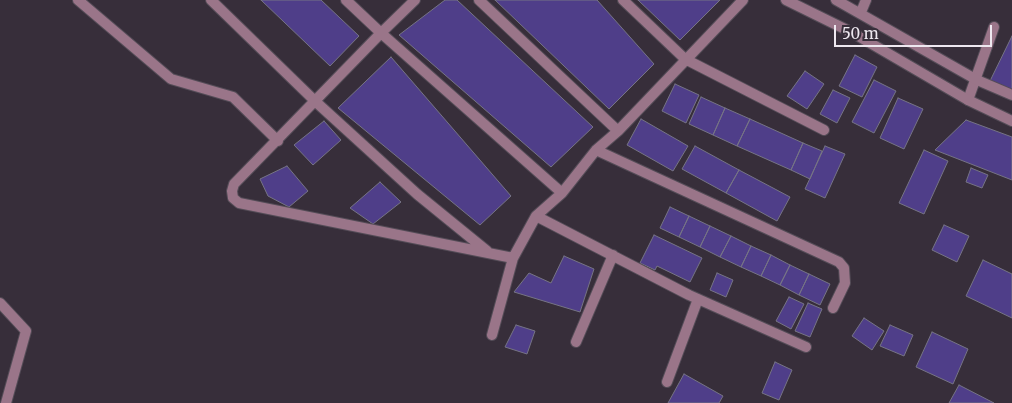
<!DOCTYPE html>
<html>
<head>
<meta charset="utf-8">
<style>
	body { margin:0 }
	#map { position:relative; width:1012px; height:403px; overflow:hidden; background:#372e3a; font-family:Merriweather,serif }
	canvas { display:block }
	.scale { position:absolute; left:834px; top:25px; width:158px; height:22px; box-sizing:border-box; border:2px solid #eee8f0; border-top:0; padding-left:6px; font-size:15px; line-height:18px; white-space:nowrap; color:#eee8f0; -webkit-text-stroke:4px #372e3a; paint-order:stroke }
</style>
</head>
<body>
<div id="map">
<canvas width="1012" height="403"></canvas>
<div class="scale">50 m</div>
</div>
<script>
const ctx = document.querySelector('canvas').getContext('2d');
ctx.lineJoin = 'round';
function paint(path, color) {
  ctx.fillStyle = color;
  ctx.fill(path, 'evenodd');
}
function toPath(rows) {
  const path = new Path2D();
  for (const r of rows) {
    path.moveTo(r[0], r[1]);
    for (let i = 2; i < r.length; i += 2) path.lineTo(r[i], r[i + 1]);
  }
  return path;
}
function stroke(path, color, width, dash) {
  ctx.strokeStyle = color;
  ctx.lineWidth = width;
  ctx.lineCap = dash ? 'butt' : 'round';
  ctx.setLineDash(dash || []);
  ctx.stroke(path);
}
const building = toPath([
	[261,0,321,0,359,36,330,66,261,0],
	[445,0,457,0,593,127,551,167,399,35,445,0],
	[495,0,597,0,654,64,609,109,495,0],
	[638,0,720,0,680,40,638,0],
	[1012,36,1012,92,990,81,1012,36],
	[855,55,877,67,862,97,839,86,855,55],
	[391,57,511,196,480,225,338,108,391,57],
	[805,71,824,84,807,109,787,96,805,71],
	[874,80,896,91,874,133,852,122,874,80],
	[675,84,699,95,686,123,662,111,675,84],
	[833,90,850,98,837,123,820,114,833,90],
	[701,97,725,108,713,135,689,124,701,97],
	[898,98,923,109,904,149,880,138,898,98],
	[725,108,750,119,737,146,713,135,725,108],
	[641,119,688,146,673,171,627,145,641,119],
	[750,119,803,143,791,170,737,146,750,119],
	[966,120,1012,137,1012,180,935,150,966,120],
	[324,121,341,140,313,165,294,145,324,121],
	[803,143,822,151,810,179,791,170,803,143],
	[695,146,739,170,726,193,682,169,695,146],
	[825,146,845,154,825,198,805,189,825,146],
	[924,150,948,161,924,214,899,203,924,150],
	[287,166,308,191,289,207,268,196,260,179,287,166],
	[971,168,988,175,982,188,966,182,971,168],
	[739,170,790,197,777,221,726,193,739,170],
	[380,182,401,202,373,224,350,208,380,182],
	[670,207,689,216,679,237,660,228,670,207],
	[689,216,710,226,700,247,679,237,689,216],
	[944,225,969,236,957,262,932,250,944,225],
	[710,226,731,236,720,257,700,247,710,226],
	[654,235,702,258,690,282,657,266,655,270,640,263,654,235],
	[731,236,751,246,741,267,720,257,731,236],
	[751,246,771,255,761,276,741,267,751,246],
	[771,255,790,265,780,285,761,276,771,255],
	[564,256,594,269,580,312,514,292,529,273,551,283,564,256],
	[983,260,1012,274,1012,318,966,296,983,260],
	[790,265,809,274,799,295,780,285,790,265],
	[717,273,733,280,726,297,710,290,717,273],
	[809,274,830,284,820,305,799,295,809,274],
	[789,297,804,304,791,329,776,321,789,297],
	[808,303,822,309,810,337,795,331,808,303],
	[864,318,884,331,872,350,852,336,864,318],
	[516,325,535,331,527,354,505,347,516,325],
	[890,325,913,335,904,356,880,346,890,325],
	[932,332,968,349,953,384,916,367,932,332],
	[775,362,792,370,779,400,762,393,775,362],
	[684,374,723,396,719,403,668,403,684,374],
	[959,385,994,403,949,403,959,385]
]);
const lane = toPath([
	[968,100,994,27]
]);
const street = toPath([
	[78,0,171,79,233,97,278,141],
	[211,0,316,102,417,194,487,251],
	[346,0,381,33,415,0],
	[479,0,618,131,743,0],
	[623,0,685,59,824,130],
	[786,0,853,33,968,100,1012,121],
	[836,0,977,80,1012,95],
	[861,12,866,0],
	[596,150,839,262,844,268,845,283,833,308],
	[562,193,536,216,513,258,239,203,233,198,232,191,234,184,381,33,562,193,596,150,618,131],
	[536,216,689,295,806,347],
	[0,303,26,331,6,403],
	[492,335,513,258],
	[576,342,613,255],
	[667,382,698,299]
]);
paint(building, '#4f3e89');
stroke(building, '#767485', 1);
stroke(lane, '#544c57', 12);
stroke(street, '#544c57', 12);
stroke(lane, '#9a7589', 10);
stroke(street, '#9a7589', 10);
</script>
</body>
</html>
